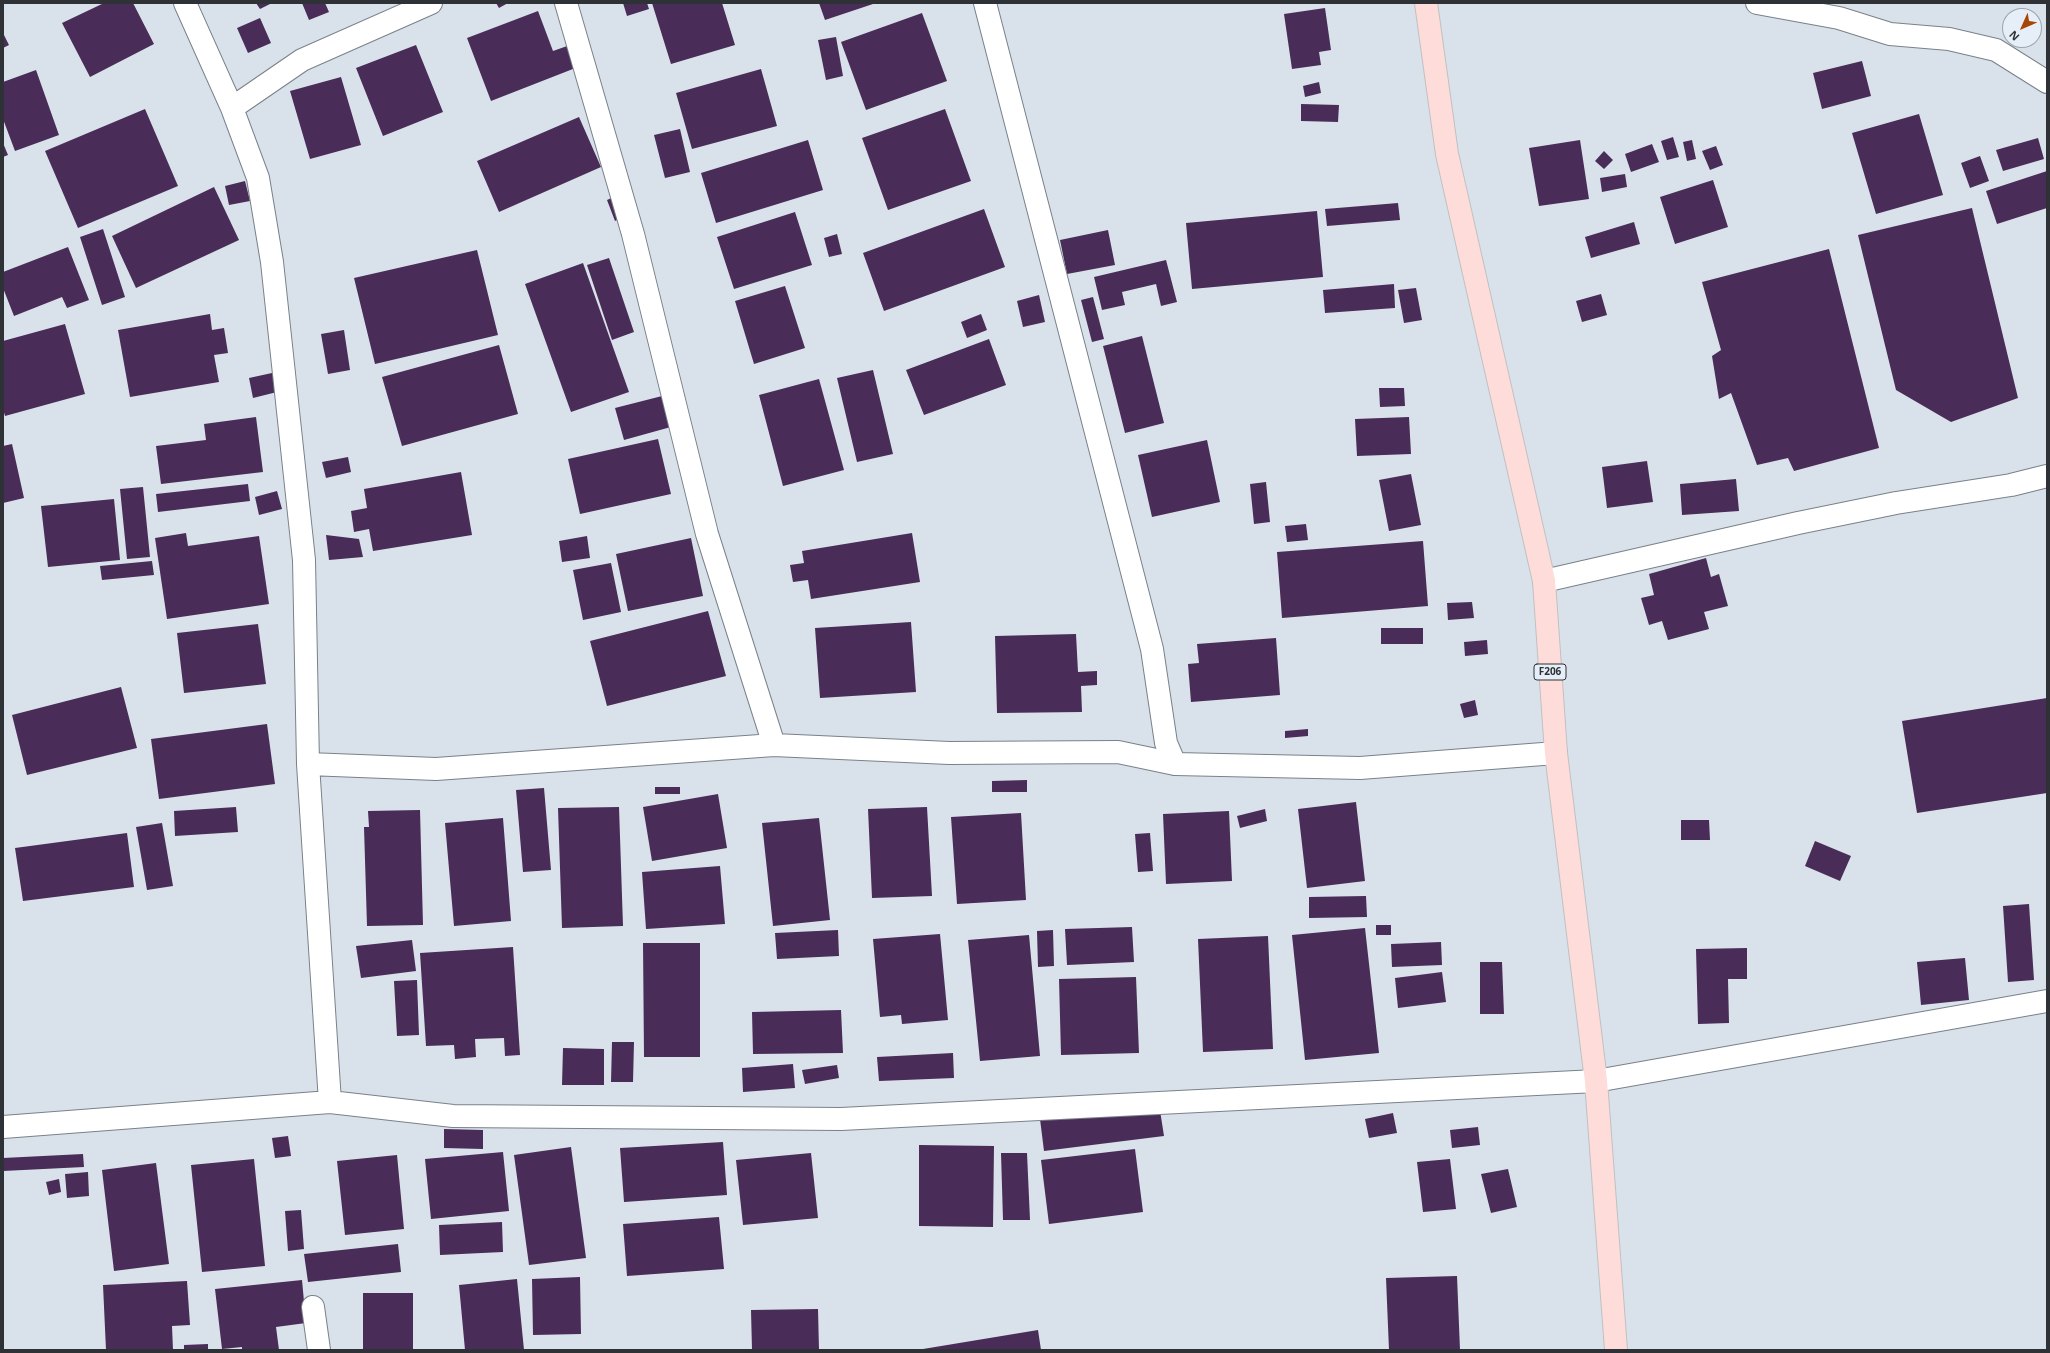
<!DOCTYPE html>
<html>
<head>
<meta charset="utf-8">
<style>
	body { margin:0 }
	#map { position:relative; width:2050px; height:1353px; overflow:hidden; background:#d9e2eb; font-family:"Noto Sans",sans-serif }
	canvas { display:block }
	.frame { position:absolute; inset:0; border:4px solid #2e3135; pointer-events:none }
	.north { position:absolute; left:2002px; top:8px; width:40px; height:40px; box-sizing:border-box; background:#e6eff8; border:1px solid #9ca3aa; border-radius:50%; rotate:225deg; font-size:11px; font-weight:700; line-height:16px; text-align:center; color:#2e3135 }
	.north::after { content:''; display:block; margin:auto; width:14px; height:18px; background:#a84606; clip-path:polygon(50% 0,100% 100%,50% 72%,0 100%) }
</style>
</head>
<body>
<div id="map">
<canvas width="2050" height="1353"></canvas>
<div class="frame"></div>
<div class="north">N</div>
</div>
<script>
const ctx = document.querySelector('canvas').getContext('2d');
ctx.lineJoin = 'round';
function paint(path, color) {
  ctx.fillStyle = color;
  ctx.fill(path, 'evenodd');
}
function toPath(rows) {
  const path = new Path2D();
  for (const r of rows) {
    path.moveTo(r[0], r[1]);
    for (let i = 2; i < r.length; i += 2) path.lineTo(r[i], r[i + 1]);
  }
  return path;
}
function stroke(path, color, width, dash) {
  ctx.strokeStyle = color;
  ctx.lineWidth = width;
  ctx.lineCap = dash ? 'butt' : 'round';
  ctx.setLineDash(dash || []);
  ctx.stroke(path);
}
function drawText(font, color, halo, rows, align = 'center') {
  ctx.font = font + ' "Noto Sans",sans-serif';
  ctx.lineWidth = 4;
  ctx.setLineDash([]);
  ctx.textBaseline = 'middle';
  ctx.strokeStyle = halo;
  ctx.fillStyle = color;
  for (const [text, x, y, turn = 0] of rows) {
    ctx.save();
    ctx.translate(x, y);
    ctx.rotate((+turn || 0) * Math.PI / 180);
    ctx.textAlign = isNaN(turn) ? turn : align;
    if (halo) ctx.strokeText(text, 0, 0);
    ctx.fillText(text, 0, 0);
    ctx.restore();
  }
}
const building = toPath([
	[104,3,133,3,154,44,90,77,62,23],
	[256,3,272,3,260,9],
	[302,3,325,3,329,12,309,20],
	[496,3,508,3,499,8],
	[623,3,647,3,649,9,627,16],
	[652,3,722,3,735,45,671,64],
	[819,3,876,3,825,20],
	[1325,8,1331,50,1319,52,1321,65,1292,69,1284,14],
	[538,11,553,51,570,45,578,67,491,101,467,38],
	[922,13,947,81,866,110,841,42],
	[260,18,271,43,248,53,237,28],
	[3,33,9,45,3,48],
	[836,37,843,76,826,80,818,40],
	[416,45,443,112,383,136,356,68],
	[1862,61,1871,96,1822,109,1813,73],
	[761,69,777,126,692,149,676,93],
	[36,70,59,135,15,151,3,119,3,82],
	[341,77,361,145,310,159,290,91],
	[1319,82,1321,93,1305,97,1303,86],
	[1301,104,1339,105,1338,122,1301,121],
	[145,109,178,186,78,228,45,151],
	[945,109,971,181,888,210,862,138],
	[1919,114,1943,195,1876,214,1852,133],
	[579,117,601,167,499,212,477,161],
	[680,129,690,172,665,178,654,135],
	[1673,137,1679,157,1667,160,1661,141],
	[2038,138,2044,159,2003,171,1996,150],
	[808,140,823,190,716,223,701,173],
	[1580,140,1589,199,1539,206,1529,148],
	[1692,140,1696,159,1687,161,1683,142],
	[3,143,8,155,3,157],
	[1652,144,1659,162,1631,172,1625,154],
	[1716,146,1723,165,1710,170,1702,151],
	[1604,151,1613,160,1604,169,1595,161],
	[1980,156,1989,181,1970,188,1961,163],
	[2047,171,2047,208,1997,224,1986,191],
	[1625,174,1627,187,1602,192,1600,178],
	[1713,180,1728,227,1675,244,1660,197],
	[245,181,250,201,229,205,225,186],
	[214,187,239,240,136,288,112,236],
	[627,191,636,211,615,221,607,200],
	[1398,203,1400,220,1327,226,1325,209],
	[1972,208,2018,398,1951,422,1896,390,1858,235],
	[984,209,1005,267,884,311,863,253],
	[1317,211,1323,277,1192,289,1186,223],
	[795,212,812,265,734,289,717,237],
	[1634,222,1640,244,1591,258,1585,237],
	[103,229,125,297,102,305,80,237],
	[1108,230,1115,265,1067,274,1060,240],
	[837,234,842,254,829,257,824,238],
	[68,247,89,300,67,308,62,297,14,316,3,288,3,272],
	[1829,249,1879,448,1794,471,1788,458,1757,465,1731,393,1719,399,1712,356,1721,350,1702,282],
	[477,250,498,335,375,364,354,278],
	[609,258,634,332,612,340,587,265],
	[1166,260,1177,302,1161,306,1156,284,1122,292,1125,305,1102,310,1094,277],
	[583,263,629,392,571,412,525,284],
	[1394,284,1395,308,1325,313,1323,290],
	[785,286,805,348,754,364,735,301],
	[1416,288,1422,320,1404,323,1398,290],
	[1601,294,1607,315,1582,322,1576,301],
	[1039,295,1045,322,1023,327,1017,301],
	[1093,297,1104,339,1092,342,1081,300],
	[210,314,212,330,224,328,228,353,214,355,219,382,130,397,118,330],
	[981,314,987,330,967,338,961,322],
	[65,324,85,394,5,416,3,409,3,341],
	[344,330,350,370,328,374,321,334],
	[1142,336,1164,423,1125,433,1103,346],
	[989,339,1006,385,924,415,906,370],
	[499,345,518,414,402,446,382,377],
	[873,370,893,454,857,462,837,378],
	[272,373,277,392,253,398,249,378],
	[819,379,844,470,783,486,759,395],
	[1379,388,1404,388,1405,406,1380,407],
	[670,394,678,425,624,440,615,408],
	[256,417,263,472,161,484,156,446,206,440,204,424],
	[1409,417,1411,454,1357,456,1355,419],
	[658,439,671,494,580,514,568,459],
	[1207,440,1220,502,1152,517,1138,455],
	[12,444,24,498,3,503,3,446],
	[348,457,351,472,326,478,322,462],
	[1647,461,1653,502,1607,508,1602,467],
	[461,472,472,535,373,551,369,529,354,532,351,511,367,508,364,489],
	[1411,474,1421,525,1389,531,1379,480],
	[1736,479,1739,511,1682,515,1680,484],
	[1266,482,1270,522,1254,524,1250,484],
	[248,484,250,501,158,512,156,494],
	[143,487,150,557,127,559,120,489],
	[277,491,282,509,259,515,255,497],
	[114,499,120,560,48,567,41,506],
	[1306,524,1308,540,1287,542,1285,526],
	[186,533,188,546,259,536,269,604,167,619,155,538],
	[912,533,920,582,811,599,808,580,793,582,790,565,804,563,802,551],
	[326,535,359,539,363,557,329,560],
	[587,536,590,558,562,562,559,541],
	[691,538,703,596,628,611,616,554],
	[1423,541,1428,606,1282,618,1277,552],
	[1706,558,1711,577,1719,574,1728,606,1704,612,1709,629,1668,640,1662,621,1649,625,1641,598,1654,595,1649,574],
	[152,561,154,575,102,580,100,566],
	[611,563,621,612,583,620,573,570],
	[1472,602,1474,618,1448,620,1447,603],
	[708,611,726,676,607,706,590,641],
	[911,622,916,692,820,698,815,628],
	[258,624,266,684,184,693,177,633],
	[1381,628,1423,628,1423,644,1381,644],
	[1076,634,1078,672,1097,671,1097,685,1081,686,1082,712,997,713,995,636],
	[1276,638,1280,695,1191,702,1188,664,1199,663,1197,644],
	[1487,640,1488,654,1465,656,1464,642],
	[121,687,137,748,27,775,12,715],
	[2047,698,2047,793,1917,813,1902,721],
	[1475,700,1478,715,1464,718,1460,704],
	[267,724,275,784,159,799,151,739],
	[1308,729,1308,736,1285,738,1285,731],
	[1027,780,1027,792,992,792,992,781],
	[655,787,680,787,680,794,655,794],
	[544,788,551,870,523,872,516,790],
	[718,794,727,848,652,861,643,807],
	[1356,802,1365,881,1307,888,1298,809],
	[236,807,238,832,175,836,174,811],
	[619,807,623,926,562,928,558,808],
	[927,807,932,896,872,898,868,809],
	[1265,809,1267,821,1240,828,1237,816],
	[420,810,423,925,367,926,364,827,369,827,368,811],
	[1229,811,1232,881,1166,884,1163,814],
	[1021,813,1026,900,957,904,951,817],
	[503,818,511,921,454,926,445,823],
	[819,818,830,920,773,926,762,823],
	[1681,820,1709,820,1710,840,1681,840],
	[162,823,173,886,147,890,136,827],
	[127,833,134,887,23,901,15,848],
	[1150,833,1153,871,1138,872,1135,834],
	[1815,841,1851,856,1840,881,1805,866],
	[720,866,725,924,646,929,642,872],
	[1366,896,1367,917,1309,918,1309,897],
	[2029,904,2034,980,2008,982,2003,906],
	[1376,925,1391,925,1391,935,1376,935],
	[1132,927,1134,962,1067,965,1065,929],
	[1365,928,1379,1053,1305,1060,1292,935],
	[838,930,839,956,777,959,775,933],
	[1053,930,1054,966,1038,967,1037,931],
	[940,934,948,1020,902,1024,901,1015,880,1017,873,939],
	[1029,935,1040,1056,980,1061,968,940],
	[1268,936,1273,1049,1203,1052,1198,939],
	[412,940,416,971,361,978,356,946],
	[1441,942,1442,965,1392,967,1391,944],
	[643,943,700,943,700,1057,644,1057],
	[513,947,520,1055,505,1056,504,1038,475,1039,476,1057,455,1059,454,1045,426,1046,420,953],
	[1747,948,1747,979,1728,979,1729,1023,1698,1024,1696,949],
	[1965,958,1969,1000,1921,1005,1917,962],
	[1480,962,1502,962,1504,1014,1480,1014],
	[1442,972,1446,1002,1398,1008,1395,978],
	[1136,977,1139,1053,1061,1055,1059,979],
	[417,980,419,1035,397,1036,394,981],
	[841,1010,843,1053,753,1054,752,1012],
	[612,1042,634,1042,633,1082,611,1082],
	[563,1048,604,1049,604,1085,562,1085],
	[953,1053,954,1078,879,1081,877,1057],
	[793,1064,795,1088,743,1092,742,1068],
	[837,1065,839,1078,805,1084,802,1070],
	[1159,1104,1164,1136,1044,1151,1040,1119],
	[1393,1113,1397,1133,1369,1138,1365,1119],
	[1478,1127,1480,1145,1452,1148,1450,1130],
	[444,1129,483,1130,483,1149,444,1148],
	[288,1136,291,1156,275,1158,272,1138],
	[723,1142,727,1195,624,1202,620,1148],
	[919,1145,994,1146,993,1227,919,1226],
	[571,1147,586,1258,529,1265,514,1155],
	[1135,1149,1143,1212,1049,1224,1041,1160],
	[503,1152,509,1211,431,1219,425,1159],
	[811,1153,818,1218,743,1225,736,1160],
	[1001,1153,1027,1153,1030,1220,1003,1220],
	[83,1154,84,1167,3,1171,3,1158],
	[397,1155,404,1229,345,1235,337,1161],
	[254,1159,265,1266,202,1272,191,1165],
	[1450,1159,1456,1209,1423,1212,1417,1162],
	[156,1163,169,1264,114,1271,102,1170],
	[1508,1169,1517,1207,1491,1213,1481,1174],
	[88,1172,89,1196,67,1198,65,1174],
	[59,1179,61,1192,49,1195,46,1182],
	[301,1210,304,1249,288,1251,285,1211],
	[719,1217,724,1269,627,1276,623,1224],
	[502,1222,503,1252,440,1255,439,1225],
	[398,1244,401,1272,308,1282,304,1254],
	[1457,1276,1460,1350,1389,1350,1386,1278],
	[580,1277,581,1334,533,1335,532,1279],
	[517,1279,524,1350,465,1350,459,1285],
	[302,1280,306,1323,276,1327,279,1350,242,1350,242,1347,222,1349,215,1289],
	[187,1281,190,1325,172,1326,173,1350,106,1350,103,1285],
	[363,1293,413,1293,413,1350,363,1350],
	[818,1309,819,1350,752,1350,751,1310],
	[1038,1330,1041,1350,923,1350,923,1349],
	[208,1344,208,1350,184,1350,184,1345]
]);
const street = toPath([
	[185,3,232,108,258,178,272,262,304,560,308,764,330,1102],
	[566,3,633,234,707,534,774,745],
	[985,3,1152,649,1166,743,1175,764],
	[1757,3,1839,18,1890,34,1949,39,1996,50,2047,82],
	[232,108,302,60,431,3],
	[1544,581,1798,523,1896,503,2011,485,2047,476],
	[308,764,436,769,774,745,949,753,1118,752,1175,764,1360,768,1556,753],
	[3,1127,330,1102,453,1116,841,1119,1596,1081,2047,1001],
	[313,1307,319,1350]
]);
const primary = toPath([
	[1426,3,1447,154,1544,581,1556,753,1596,1081,1616,1350]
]);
const shields = [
	[1550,672,32]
];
const shieldNames = [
	["F206",1550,672]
];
paint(building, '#492c57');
stroke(street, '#798189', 24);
stroke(primary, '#c0c1c2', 24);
stroke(street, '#fff', 22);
stroke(primary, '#fddcda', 22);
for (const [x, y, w] of shields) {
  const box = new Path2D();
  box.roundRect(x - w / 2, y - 8, w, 16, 3);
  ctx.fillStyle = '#e6eff8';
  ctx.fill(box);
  stroke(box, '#2e3135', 1);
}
drawText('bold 10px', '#2e3135', null, shieldNames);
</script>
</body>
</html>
